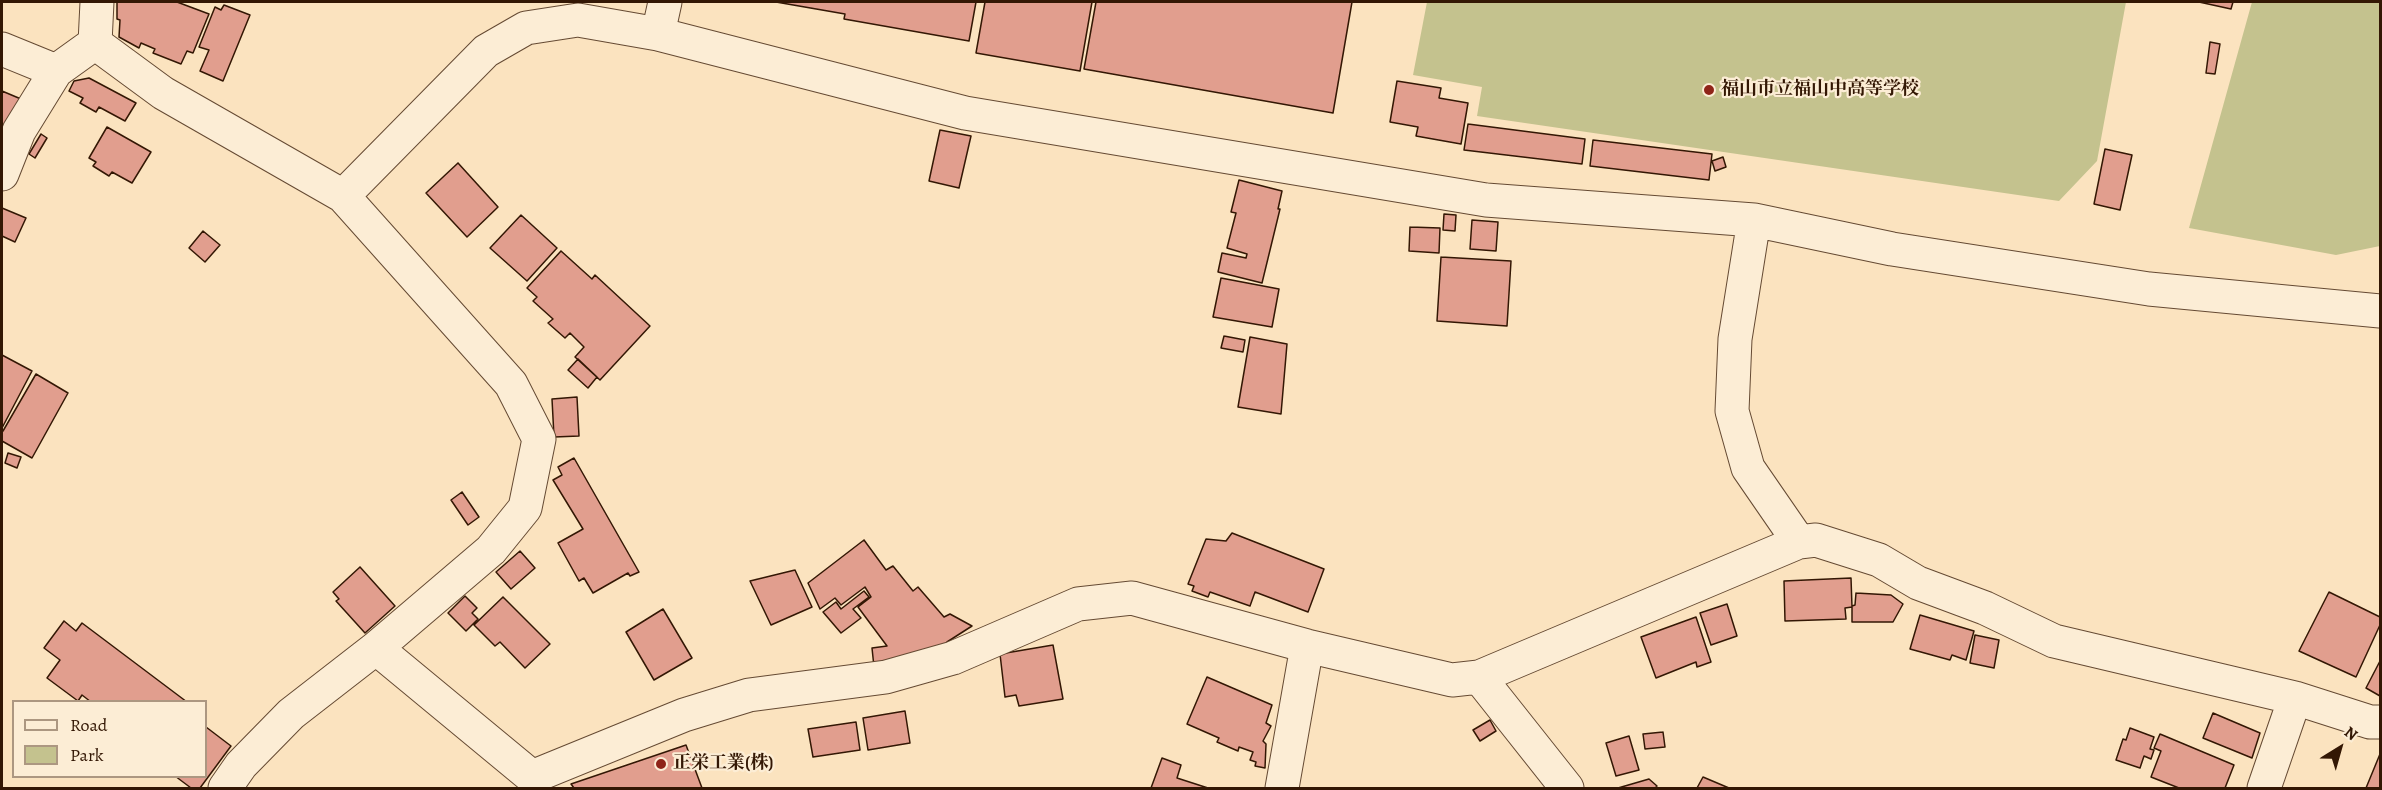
<!DOCTYPE html>
<html>
<head>
<meta charset="utf-8">
<style>
	body { margin:0 }
	#map { position:relative; width:2382px; height:790px; overflow:hidden; background:#fbe3bf; font-family:Alegreya,serif }
	canvas { display:block }
	.frame { position:absolute; inset:0; border:3px solid #331704; pointer-events:none }
	.legend { position:absolute; left:12px; top:700px; width:195px; height:78px; box-sizing:border-box; background:#fcedd5; border:2px solid #ac9781; margin:0; padding:8px 10px; list-style:none; font-size:18px; color:#331704 }
	.legend li { display:flex; align-items:center; gap:12px; height:30px }
	.legend b { width:30px; border:2px solid #ac9781 }
	.north { position:absolute; left:2310px; top:718px; width:60px; height:60px; -webkit-text-stroke:4px #fcedd5; paint-order:stroke; rotate:37deg; font-size:16px; font-weight:700; line-height:24px; text-align:center; color:#331704 }
	.north::after { content:''; display:block; margin:auto; width:21px; height:27px; background:#331704; clip-path:polygon(50% 0,100% 100%,50% 72%,0 100%) }
</style>
</head>
<body>
<div id="map">
<canvas width="2382" height="790"></canvas>
<div class="frame"></div>
<ul class="legend">
<li><b style="height:8px;background:#fcedd5"></b>Road</li>
<li><b style="height:16px;background:#c4c28e"></b>Park</li>
</ul>
<div class="north">N</div>
</div>
<script>
const ctx = document.querySelector('canvas').getContext('2d');
ctx.lineJoin = 'round';
function paint(path, color) {
  ctx.fillStyle = color;
  ctx.fill(path, 'evenodd');
}
function toPath(rows) {
  const path = new Path2D();
  for (const r of rows) {
    path.moveTo(r[0], r[1]);
    for (let i = 2; i < r.length; i += 2) path.lineTo(r[i], r[i + 1]);
  }
  return path;
}
function stroke(path, color, width, dash) {
  ctx.strokeStyle = color;
  ctx.lineWidth = width;
  ctx.lineCap = dash ? 'butt' : 'round';
  ctx.setLineDash(dash || []);
  ctx.stroke(path);
}
function drawText(font, color, halo, rows, align = 'center') {
  ctx.font = font + ' Alegreya,"Noto Serif JP",serif';
  ctx.lineWidth = 4.5;
  ctx.setLineDash([]);
  ctx.textBaseline = 'middle';
  ctx.strokeStyle = halo;
  ctx.fillStyle = color;
  for (const [text, x, y, turn = 0] of rows) {
    ctx.save();
    ctx.translate(x, y);
    ctx.rotate((+turn || 0) * Math.PI / 180);
    ctx.textAlign = isNaN(turn) ? turn : align;
    if (halo) ctx.strokeText(text, 0, 0);
    ctx.fillText(text, 0, 0);
    ctx.restore();
  }
}
const green = toPath([
	[1427,2,2126,2,2097,161,2059,201,1477,116,1482,87,1413,75],
	[2252,2,2380,2,2380,246,2336,255,2189,228]
]);
const building = toPath([
	[117,2,177,2,209,14,193,53,187,51,181,64,153,53,155,49,141,43,139,48,119,37,120,20,117,19,117,2],
	[776,2,976,2,969,41,844,19,845,14,776,2],
	[985,2,1092,2,1080,71,976,53,985,2],
	[1096,2,1352,2,1333,113,1084,69,1096,2],
	[2199,2,2233,2,2231,9,2199,2],
	[224,5,250,15,223,81,200,71,209,50,199,47,215,7,221,10,224,5],
	[2210,42,2220,44,2215,74,2206,73,2210,42],
	[89,78,136,103,125,121,99,107,96,112,80,103,83,98,69,91,74,81,89,78],
	[1397,81,1441,88,1439,98,1468,103,1461,144,1416,136,1418,127,1390,122,1397,81],
	[2,91,21,99,2,141,2,91],
	[1468,124,1585,139,1582,164,1464,150,1468,124],
	[107,127,151,152,132,183,112,172,109,176,93,166,96,162,89,158,107,127],
	[940,130,971,136,959,188,929,181,940,130],
	[41,134,47,138,35,158,29,154,41,134],
	[1593,140,1712,154,1709,180,1590,166,1593,140],
	[2105,149,2132,155,2120,210,2094,204,2105,149],
	[1723,157,1726,167,1715,171,1712,161,1723,157],
	[458,163,498,207,467,237,426,193,458,163],
	[1239,180,1282,191,1278,209,1280,209,1262,283,1218,272,1222,253,1246,258,1247,254,1227,248,1236,213,1231,212,1239,180],
	[2,208,26,218,15,242,2,236,2,208],
	[1444,214,1456,215,1455,231,1443,230,1444,214],
	[521,215,557,248,527,281,490,248,521,215],
	[1472,220,1498,222,1496,251,1470,249,1472,220],
	[1410,227,1440,228,1439,253,1409,251,1410,227],
	[203,231,220,245,205,262,189,248,203,231],
	[561,251,592,279,595,275,650,326,600,380,575,357,584,347,570,333,565,338,548,323,553,319,533,301,537,297,527,288,561,251],
	[1441,257,1511,261,1507,326,1437,321,1441,257],
	[1221,278,1279,289,1272,327,1213,317,1221,278],
	[1224,336,1245,340,1243,352,1221,348,1224,336],
	[1250,337,1287,344,1281,414,1238,407,1250,337],
	[2,355,32,371,2,428,2,355],
	[578,359,597,377,588,388,568,370,578,359],
	[36,374,68,393,32,458,2,441,2,429,3,431,36,374],
	[577,397,579,436,554,437,552,399,577,397],
	[8,453,21,457,17,468,5,463,8,453],
	[574,458,639,572,630,576,628,573,593,593,584,578,579,581,558,543,583,529,553,480,562,475,558,467,574,458],
	[462,492,479,517,468,525,451,500,462,492],
	[1232,533,1324,569,1308,612,1255,592,1250,606,1210,592,1208,597,1192,591,1194,586,1188,584,1206,539,1226,541,1232,533],
	[864,540,886,570,893,566,913,591,918,587,944,617,950,614,972,626,947,642,948,644,874,667,872,648,887,646,858,607,871,597,865,587,841,605,835,598,820,609,808,583,864,540],
	[520,551,535,568,511,589,496,572,520,551],
	[360,567,395,606,365,633,336,601,339,599,333,592,360,567],
	[795,570,812,607,771,625,750,581,795,570],
	[1851,578,1852,607,1845,608,1846,619,1785,621,1784,581,1851,578],
	[864,591,869,597,853,609,861,618,841,633,823,612,836,602,841,609,864,591],
	[2329,592,2380,617,2380,625,2356,677,2299,651,2329,592],
	[1856,593,1891,595,1903,604,1893,622,1852,622,1852,606,1855,605,1856,593],
	[465,596,477,608,472,613,478,619,466,631,448,613,465,596],
	[503,597,550,644,525,668,500,642,495,646,474,625,503,597],
	[1727,604,1737,636,1711,645,1700,613,1727,604],
	[663,609,692,658,654,680,626,632,663,609],
	[1920,615,1974,631,1966,660,1952,655,1950,660,1910,649,1920,615],
	[1696,617,1711,662,1697,667,1696,662,1656,678,1641,637,1696,617],
	[64,621,76,631,82,623,187,702,91,702,82,695,78,701,47,678,60,660,44,648,64,621],
	[1975,635,1999,640,1994,668,1970,663,1975,635],
	[1053,645,1063,699,1019,706,1016,695,1005,697,1000,654,1053,645],
	[2380,661,2380,696,2366,688,2380,661],
	[1207,677,1272,705,1266,723,1271,726,1263,741,1266,744,1265,768,1255,766,1256,762,1250,760,1253,752,1239,747,1238,751,1217,742,1219,738,1187,724,1207,677],
	[905,711,910,743,868,750,863,718,905,711],
	[2213,713,2260,733,2252,758,2203,738,2213,713],
	[1490,720,1496,731,1480,741,1473,730,1490,720],
	[856,722,860,750,813,757,808,729,856,722],
	[206,727,231,746,200,788,191,788,175,776,206,776,206,727],
	[2130,728,2154,737,2150,749,2154,750,2151,759,2144,756,2140,768,2116,760,2123,739,2126,740,2130,728],
	[1663,732,1665,747,1645,749,1643,734,1663,732],
	[2160,734,2234,765,2225,788,2179,788,2151,777,2161,751,2154,748,2160,734],
	[1629,736,1639,770,1616,776,1606,743,1629,736],
	[686,745,702,788,574,788,571,784,686,745],
	[2380,754,2380,788,2366,788,2380,754],
	[1162,758,1181,765,1177,778,1208,788,1151,788,1162,758],
	[1703,777,1729,788,1697,788,1703,777],
	[1649,779,1657,786,1655,788,1618,788,1649,779]
]);
const minor = toPath([
	[97,2,95,43,163,93,343,196,511,384,539,439,525,508,491,550,376,648,291,714,241,765,225,788],
	[658,34,665,2],
	[2,49,56,71],
	[2,174,19,131,56,71,95,43],
	[343,196,486,51,526,28,578,20,658,34,965,113,1486,200,1754,220,1892,249,2149,289,2380,311],
	[1754,220,1735,339,1732,411,1748,468,1799,542],
	[376,648,532,777,684,715,749,695,886,677,953,658,1078,604,1132,598,1307,646,1452,680,1479,677,1799,542,1816,540,1879,560,1918,583,1985,608,2054,641,2295,698,2370,722,2380,722],
	[1479,677,1567,788],
	[1282,788,1307,646],
	[2264,788,2295,698]
]);
const markers = [
	[1709,90,6,"#8f2418"],
	[661,764,6,"#8f2418"]
];
const poiNames = [
	["福山市立福山中高等学校",1721,90],
	["正栄工業(株)",673,764]
];
paint(green, '#c4c28e');
paint(building, '#e19e8e');
stroke(building, '#331704', 1.5);
stroke(minor, '#654a33', 35);
stroke(minor, '#fcedd5', 33);
for (const [x, y, r, color] of markers) {
  const dot = new Path2D();
  dot.arc(x, y, r, 0, 2 * Math.PI);
  ctx.fillStyle = color;
  ctx.fill(dot);
  stroke(dot, '#fcedd5', 2);
}
drawText('bold 18px', '#331704', '#fcedd5', poiNames, 'left');
</script>
</body>
</html>
